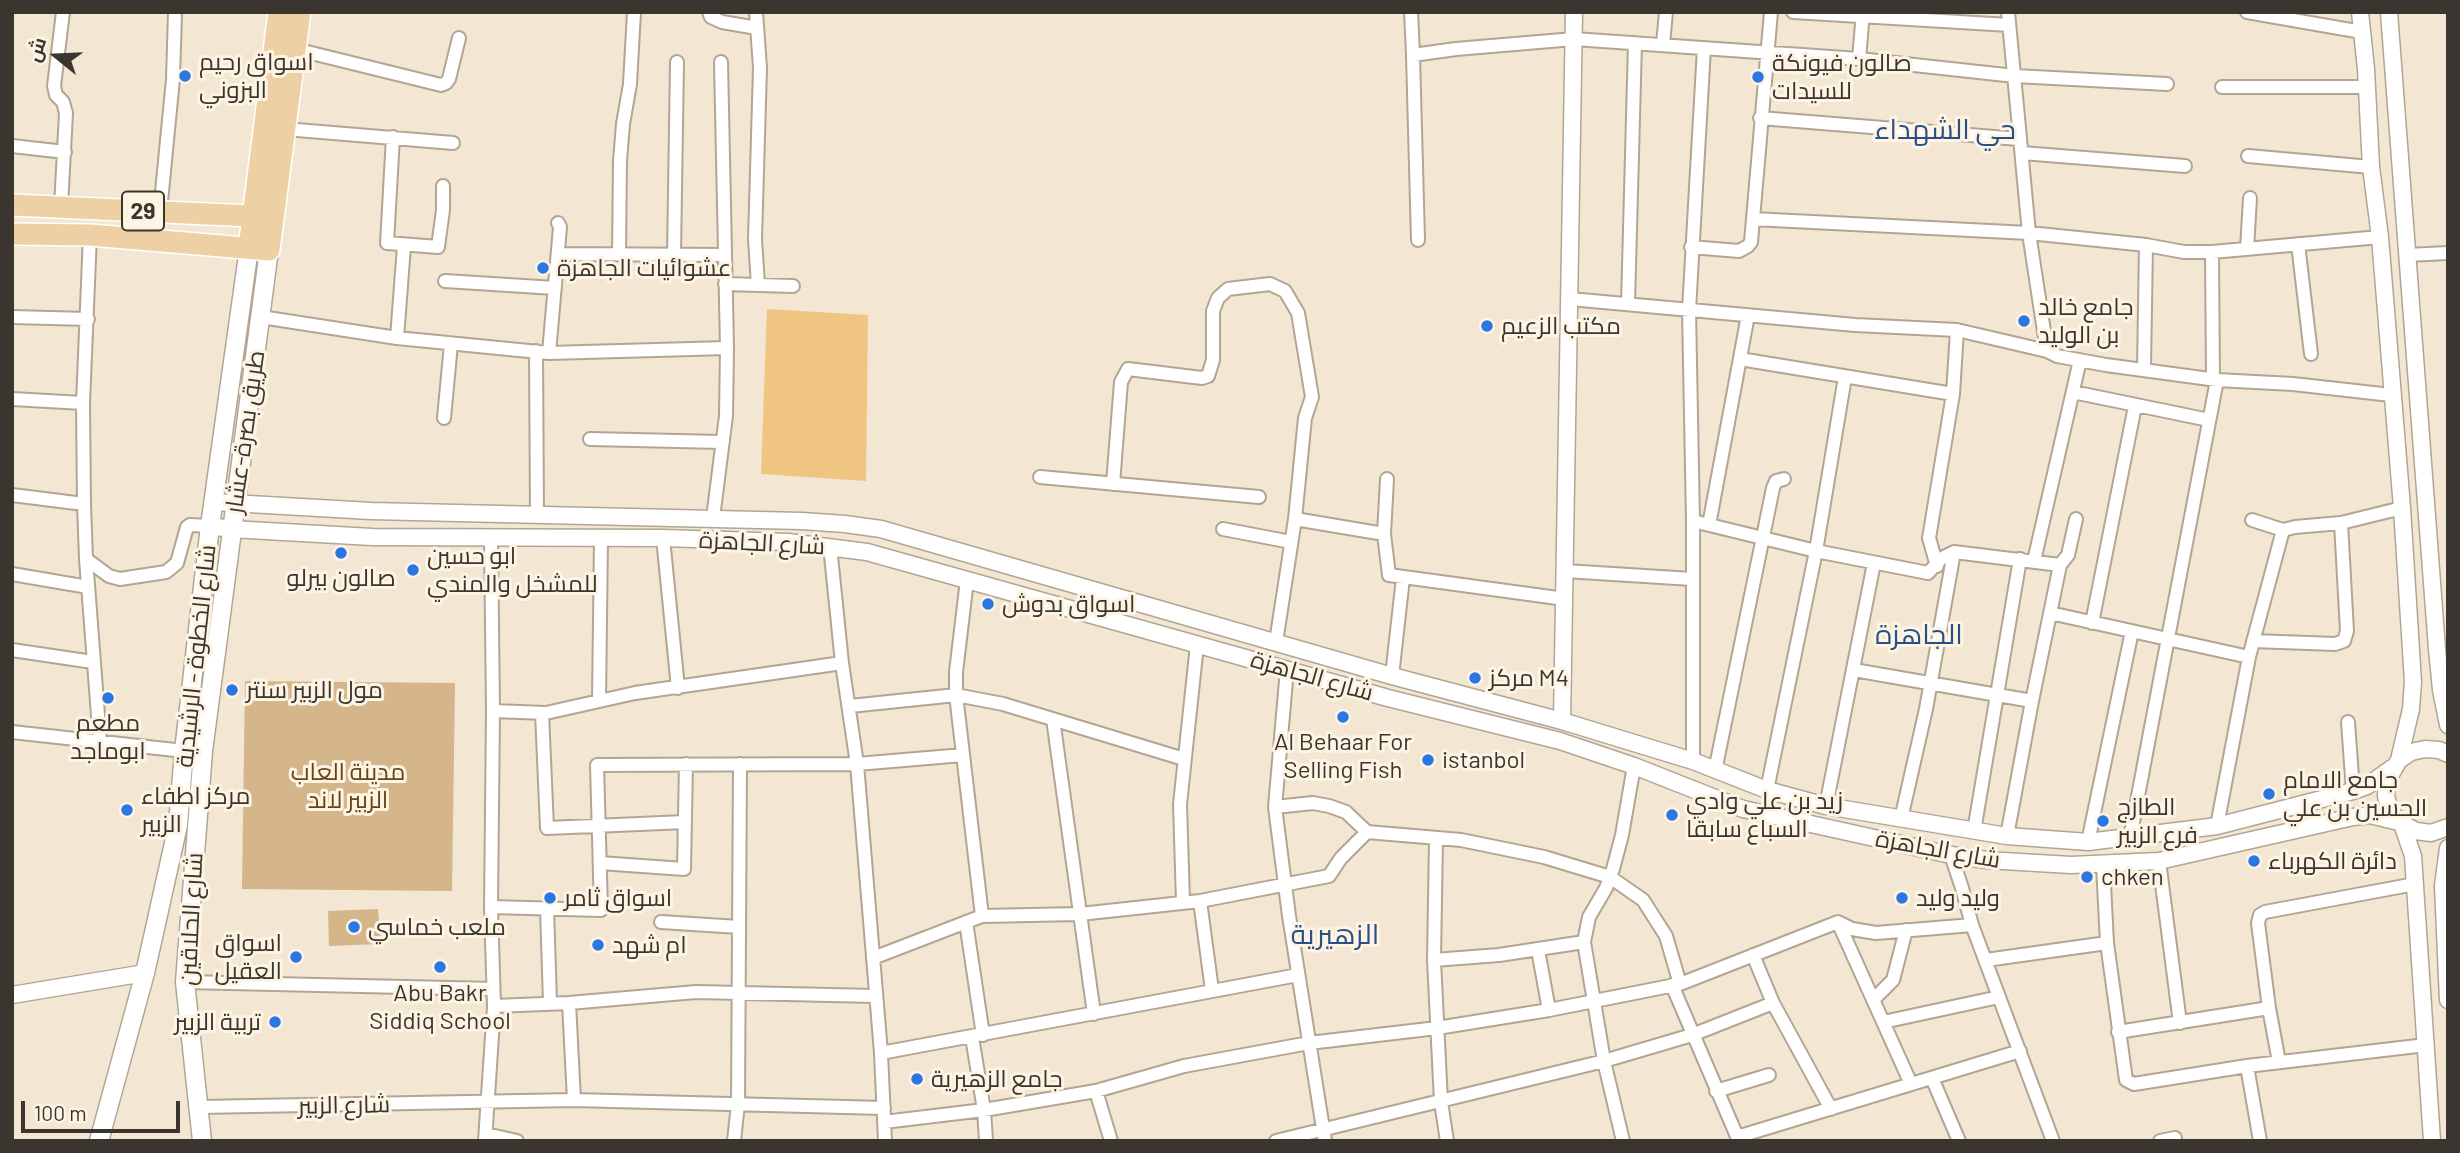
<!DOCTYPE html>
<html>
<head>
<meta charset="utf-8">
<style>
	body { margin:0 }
	#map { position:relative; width:2460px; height:1153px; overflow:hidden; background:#f3e6d3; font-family:Barlow,Cairo,sans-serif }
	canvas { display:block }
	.frame { position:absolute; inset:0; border:14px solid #3a352e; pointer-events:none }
	.north { position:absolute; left:21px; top:21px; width:70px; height:70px; -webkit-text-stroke:5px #fef4e4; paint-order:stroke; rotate:288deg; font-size:19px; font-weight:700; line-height:28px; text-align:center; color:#3a352e }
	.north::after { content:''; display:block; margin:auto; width:24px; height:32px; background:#3a352e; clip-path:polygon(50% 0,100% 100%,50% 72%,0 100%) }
	.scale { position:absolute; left:21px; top:1101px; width:159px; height:32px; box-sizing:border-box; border:4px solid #3a352e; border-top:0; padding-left:9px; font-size:21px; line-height:24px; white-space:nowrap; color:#3a352e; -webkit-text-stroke:5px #fef4e4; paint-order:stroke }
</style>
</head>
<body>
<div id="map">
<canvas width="2460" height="1153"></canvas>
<div class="frame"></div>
<div class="north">ش</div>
<div class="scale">100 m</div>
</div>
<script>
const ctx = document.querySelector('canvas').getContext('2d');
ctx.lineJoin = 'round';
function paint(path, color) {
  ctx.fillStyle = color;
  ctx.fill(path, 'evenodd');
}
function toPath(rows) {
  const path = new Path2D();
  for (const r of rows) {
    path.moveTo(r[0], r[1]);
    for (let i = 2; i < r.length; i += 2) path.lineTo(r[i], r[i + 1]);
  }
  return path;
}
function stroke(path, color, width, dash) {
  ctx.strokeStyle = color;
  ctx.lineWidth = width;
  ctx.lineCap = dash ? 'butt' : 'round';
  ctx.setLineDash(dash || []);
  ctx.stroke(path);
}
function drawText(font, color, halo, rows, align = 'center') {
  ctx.font = font + ' Barlow,Cairo,sans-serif';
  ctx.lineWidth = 6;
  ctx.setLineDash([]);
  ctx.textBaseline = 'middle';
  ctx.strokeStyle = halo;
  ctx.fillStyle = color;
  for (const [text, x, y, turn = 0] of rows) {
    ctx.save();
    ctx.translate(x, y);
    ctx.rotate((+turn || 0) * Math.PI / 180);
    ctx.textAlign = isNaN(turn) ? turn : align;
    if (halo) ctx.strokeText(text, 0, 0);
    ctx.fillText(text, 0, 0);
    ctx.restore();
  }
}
const green = toPath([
	[245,681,455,683,452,891,242,889],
	[378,909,381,944,329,946,328,911]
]);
const water = toPath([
	[767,309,868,315,866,481,761,474]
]);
const minor = toPath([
	[709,12,711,17,722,22,757,28],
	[756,12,760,68,755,239,758,285],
	[1411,12,1413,55,1456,49,1574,39,1859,59,2015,76,2167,84],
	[1793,12,2009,25],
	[2008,12,2029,233,2047,351,2057,356,2106,365,2217,380,2293,384,2391,395],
	[2247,12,2362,32],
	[1663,44,1666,12],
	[295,49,441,85,446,83,449,79,459,38],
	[1413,55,1418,240],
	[1859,59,1863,12],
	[2222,87,2367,87],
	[1760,118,2019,139],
	[285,129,453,143],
	[393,137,387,243,438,247,443,210,443,186],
	[12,146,65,152],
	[2022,153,2185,166],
	[2248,156,2371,167],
	[61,207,66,113,63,102,56,95,54,86,63,12],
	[160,212,173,79,175,12],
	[1753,219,2029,233,2146,245,2184,252,2212,252,2380,237],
	[90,235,83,403,84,504,86,559,100,741],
	[2298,244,2311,354],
	[1691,247,1739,251,1748,246,1751,242,1771,12],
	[2247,249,2250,198],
	[2212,252,2213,379],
	[558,254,724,255],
	[619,254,620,161,623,124,630,84,634,12],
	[674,255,677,62],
	[2407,255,2448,253],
	[445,281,555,288],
	[725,284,793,286],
	[1570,299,1855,325,1957,330,2047,351],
	[1628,304,1635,43],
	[12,317,88,319],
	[261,317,397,338,549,353,727,348],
	[397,338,404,246],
	[536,351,537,515],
	[549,353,560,227,558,223],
	[1740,359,1953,394],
	[2144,369,2146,245],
	[2073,392,2209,420],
	[12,399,83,403],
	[444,418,451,344],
	[590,439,721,442],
	[1040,477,1259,497],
	[1387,479,1384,534,1389,575,1565,599],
	[1113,484,1121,382,1128,369,1202,378,1208,376,1213,360,1213,311,1218,298,1228,289,1270,284,1285,291,1298,313,1312,397,1305,418,1295,519,1276,642],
	[12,495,84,504],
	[713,518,726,416,727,348,721,62],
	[1295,519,1384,534],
	[2252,520,2283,530,2295,527,2341,523,2402,508],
	[1693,521,1816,551,1928,573,1942,558,1954,552,2060,565],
	[1709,525,1748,315],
	[1223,529,1291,542],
	[663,538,678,688],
	[830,546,842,663,857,764,881,1053,885,1141],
	[86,559,109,576,120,579,166,572,177,563,187,527,190,525,210,526],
	[2034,561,2080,360],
	[1937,566,1929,538,1953,394,1957,330],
	[1565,571,1692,579],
	[12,574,88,587],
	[967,580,956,672,956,695,982,916],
	[2050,613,2249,657],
	[2092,623,2135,406],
	[2253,641,2335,644,2344,641,2347,631,2341,523],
	[12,650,93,662],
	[1287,669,1275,807,1289,916,1325,1141],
	[1854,670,2032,701],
	[1392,676,1403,578],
	[599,701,601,539],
	[850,706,956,695,1003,704,1184,759],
	[493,711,546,713,635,693,842,663],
	[542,713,547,828,685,822],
	[1053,719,1094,1014],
	[2348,722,2353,791],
	[12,732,184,751],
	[1693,761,1693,521,1689,310,1704,48],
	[1715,771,1773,488,1776,481,1784,479],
	[1767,790,1816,551,1845,377],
	[1826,806,1874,563],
	[1275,807,1313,803,1329,806,1346,812,1367,832],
	[1901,819,1926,709,1954,552],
	[2217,826,2249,657,2283,530],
	[1974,831,2020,559],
	[2007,836,2032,701,2060,565,2068,555,2076,519],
	[2130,838,2217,380],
	[1436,839,1434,960,1441,1102,1447,1141],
	[2088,842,2132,631],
	[1951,855,1962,888,1972,925,2053,1141],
	[2159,861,2180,1023],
	[600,863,684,869,686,764],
	[2103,865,2107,943,2126,1080,2134,1084,2247,1066,2426,1045],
	[1200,901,1212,990],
	[1183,902,1180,804,1197,645],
	[491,907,601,910,597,765,857,764,963,755],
	[547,909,550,1002],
	[661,922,739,927],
	[966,922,983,1035],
	[1838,922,1911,1084],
	[1538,950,1549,1010],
	[1753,955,1773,1003,1831,1109],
	[873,958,982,916,1080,914,1200,901,1329,876,1341,858,1367,832,1461,840,1544,857,1610,877,1643,900,1666,936,1680,984],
	[1434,960,1499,955,1584,942],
	[1986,960,2107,943],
	[185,982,493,989],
	[1672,985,1739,1141],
	[1873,1000,1893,980,1906,930],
	[569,1003,574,1100],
	[494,1006,569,1003,696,992,875,996],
	[1883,1022,1999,997],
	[2118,1032,2269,1008],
	[972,1037,984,1110,986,1141],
	[881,1053,1298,975],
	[2279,1062,2269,1008,2258,923,2260,915,2265,912,2415,884],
	[2247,1066,2260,1141],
	[1932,1078,1959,1141],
	[1096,1091,1111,1141],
	[1716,1091,1769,1075],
	[200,1107,574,1100,884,1108],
	[884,1122,984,1110,1096,1091,1184,1066,1309,1043,1437,1028,1549,1010,1680,984,1838,922,1852,929,1876,933,1972,925],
	[486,1134,517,1141],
	[1737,1137,2020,1051],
	[485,1141,494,1006,491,907,493,711,491,537],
	[734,1141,738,1104,740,764],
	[1276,1141,1604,1061,1692,1035,1773,1003],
	[1623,1141,1604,1061,1584,942,1589,917,1606,888,1613,869,1622,835,1634,766],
	[2160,1141,2175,1138]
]);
const tertiary = toPath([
	[2360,12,2366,69,2371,167,2380,237,2402,508,2413,682,2411,709,2399,760],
	[2389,12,2437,649,2441,690,2448,725],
	[214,502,371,511,802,521,845,524,881,529,1392,676,1562,721,1693,761,1767,790,1826,806,2007,836,2088,842,2217,826,2353,791,2367,786,2392,768],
	[210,526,231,529,372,537,663,538,788,542,867,552,1388,698,1560,741,1634,766,1743,809,1951,855,1986,860,2071,865,2159,861,2353,817,2370,815,2399,822],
	[1562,721,1574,12],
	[2448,754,2439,750,2425,749,2411,752,2399,760,2387,781,2386,796,2390,810,2399,822,2416,831,2431,833,2448,827],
	[2402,824,2413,856,2432,1141],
	[2448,848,2443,886,2448,1000],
	[12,995,145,973]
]);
const secondary = toPath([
	[99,1141,145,973,178,825,184,751,210,526,249,248],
	[202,1141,185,982,203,751,269,250]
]);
const primary = toPath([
	[12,205,273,217],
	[12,234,90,235,269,250,300,12],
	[249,248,279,12]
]);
const markers = [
	[185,76,7,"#2a77e3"],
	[1758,77,7,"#2a77e3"],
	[543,268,7,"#2a77e3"],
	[2024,321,7,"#2a77e3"],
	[1487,326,7,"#2a77e3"],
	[341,553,7,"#2a77e3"],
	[413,570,7,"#2a77e3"],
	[988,604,7,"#2a77e3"],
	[1475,678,7,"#2a77e3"],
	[232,690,7,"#2a77e3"],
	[108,698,7,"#2a77e3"],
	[1343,717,7,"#2a77e3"],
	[1428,760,7,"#2a77e3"],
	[2269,794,7,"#2a77e3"],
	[127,810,7,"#2a77e3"],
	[1672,815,7,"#2a77e3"],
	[2103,821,7,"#2a77e3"],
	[2254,861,7,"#2a77e3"],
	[2087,877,7,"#2a77e3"],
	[550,898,7,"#2a77e3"],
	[1902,898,7,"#2a77e3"],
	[354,927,7,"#2a77e3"],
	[598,945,7,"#2a77e3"],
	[296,957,7,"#2a77e3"],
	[440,967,7,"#2a77e3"],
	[275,1022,7,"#2a77e3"],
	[917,1079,7,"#2a77e3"]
];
const shields = [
	[143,211,42]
];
const shieldNames = [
	["29",143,211]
];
const poiNames = [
	["اسواق رحيم",199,62],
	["البزوني",199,90],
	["صالون فيونكة",1772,63],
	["للسيدات",1772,91],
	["عشوائيات الجاهزة",557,268],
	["جامع خالد",2038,307],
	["بن الوليد",2038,335],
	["مكتب الزعيم",1501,326],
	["ابو حسين",427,556],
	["للمشخل والمندي",427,584],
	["صالون بيرلو",341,578,"center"],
	["اسواق بدوش",1002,604],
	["مركز M4",1489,678],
	["مول الزبير سنتر",246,690],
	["مطعم",108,723,"center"],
	["ابوماجد",108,751,"center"],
	["Al Behaar For",1343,742,"center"],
	["Selling Fish",1343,770,"center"],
	["istanbol",1442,760],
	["جامع الامام",2283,780],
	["الحسين بن علي",2283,808],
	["مركز اطفاء",141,796],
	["الزبير",141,824],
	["زيد بن علي وادي",1686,801],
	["السباع سابقا",1686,829],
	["الطازج",2117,807],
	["فرع الزبير",2117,835],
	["دائرة الكهرباء",2268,861],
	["chken",2101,877],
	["اسواق ثامر",564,898],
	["وليد وليد",1916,898],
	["ملعب خماسي",368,927],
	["اسواق",282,943,"right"],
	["العقيل",282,971,"right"],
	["ام شهد",612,945],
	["Abu Bakr",440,993,"center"],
	["Siddiq School",440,1021,"center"],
	["تربية الزبير",261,1022,"right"],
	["جامع الزهيرية",931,1079]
];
const streetNames = [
	["طريق بصرة-عشار",245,432,-82],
	["شارع الجاهزة",762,543,3],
	["شارع الخطوة - الرشيدية",196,656,-84],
	["شارع الجاهزة",1312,676,16],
	["شارع الجاهزة",1938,849,10],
	["شارع الحلاقين",191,919,-87],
	["شارع الزبير",344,1105,-1]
];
const parkNames = [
	["مدينة العاب",348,772],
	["الزبير لاند",348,800]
];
const quarterNames = [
	["حي الشهداء",1945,130],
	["الجاهزة",1919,635],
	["الزهيرية",1335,935]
];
paint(green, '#d4b68a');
paint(water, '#f0c582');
stroke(minor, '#b2a593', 16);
stroke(tertiary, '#b2a593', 19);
stroke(secondary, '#b2a593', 21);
stroke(primary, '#fff', 24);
stroke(minor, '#fff', 12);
stroke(tertiary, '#fff', 16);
stroke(secondary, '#fff', 18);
stroke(primary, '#edd1a4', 21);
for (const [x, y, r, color] of markers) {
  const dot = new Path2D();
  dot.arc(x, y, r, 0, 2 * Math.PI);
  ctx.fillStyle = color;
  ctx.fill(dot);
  stroke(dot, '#fef4e4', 2.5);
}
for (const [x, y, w] of shields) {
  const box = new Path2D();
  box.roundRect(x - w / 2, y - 19.5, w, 39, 5);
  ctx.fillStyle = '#fef4e4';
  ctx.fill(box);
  stroke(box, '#3a352e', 2);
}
drawText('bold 23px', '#3a352e', null, shieldNames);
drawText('24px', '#3a352e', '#fef4e4', poiNames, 'left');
drawText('24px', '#3a352e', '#fef4e4', streetNames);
drawText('24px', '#644714', '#fef4e4', parkNames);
drawText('28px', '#2a4f86', '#fef4e4', quarterNames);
</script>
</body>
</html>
